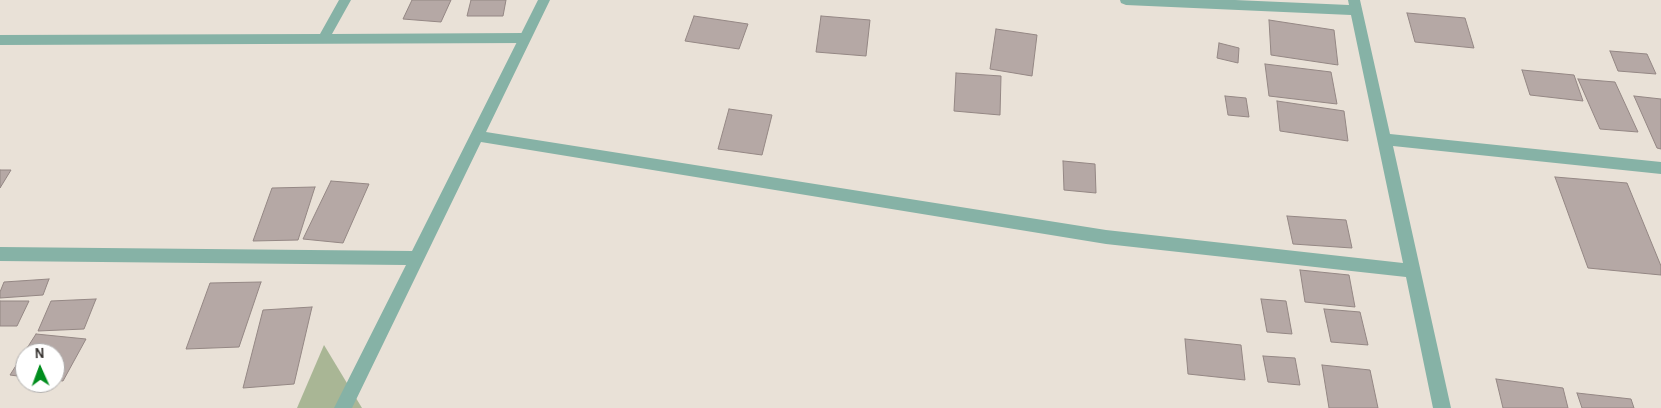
<!DOCTYPE html>
<html>
<head>
<meta charset="utf-8">
<style>
	body { margin:0 }
	#map { position:relative; width:1661px; height:408px; overflow:hidden; background:#e9e1d7; font-family:"Alegreya Sans",sans-serif }
	canvas { display:block }
	.north { position:absolute; left:15px; top:343px; width:50px; height:50px; box-sizing:border-box; background:#fff; border:1px solid #adabaa; border-radius:50%; rotate:358deg; font-size:14px; font-weight:700; line-height:20px; text-align:center; color:#322e2b }
	.north::after { content:''; display:block; margin:auto; width:18px; height:22px; background:#008d1d; clip-path:polygon(50% 0,100% 100%,50% 72%,0 100%) }
</style>
</head>
<body>
<div id="map">
<canvas width="1661" height="408"></canvas>
<div class="north">N</div>
</div>
<script>
const ctx = document.querySelector('canvas').getContext('2d');
ctx.lineJoin = 'round';
function paint(path, color) {
  ctx.fillStyle = color;
  ctx.fill(path, 'evenodd');
}
function toPath(rows) {
  const path = new Path2D();
  for (const r of rows) {
    path.moveTo(r[0], r[1]);
    for (let i = 2; i < r.length; i += 2) path.lineTo(r[i], r[i + 1]);
  }
  return path;
}
function stroke(path, color, width, dash) {
  ctx.strokeStyle = color;
  ctx.lineWidth = width;
  ctx.lineCap = dash ? 'butt' : 'round';
  ctx.setLineDash(dash || []);
  ctx.stroke(path);
}
const green = toPath([
	[324,345,362,408,297,408]
]);
const building = toPath([
	[412,0,451,0,441,22,403,19,412,0],
	[471,0,506,0,503,16,467,16,471,0],
	[1407,13,1465,18,1474,48,1415,42,1407,13],
	[694,16,748,24,739,49,685,41,694,16],
	[821,16,870,20,866,56,816,52,821,16],
	[1269,20,1334,30,1338,65,1271,55,1269,20],
	[996,29,1037,35,1032,76,990,69,996,29],
	[1219,43,1239,48,1238,63,1217,58,1219,43],
	[1610,51,1647,54,1656,74,1618,71,1610,51],
	[1265,64,1331,72,1337,104,1269,96,1265,64],
	[1522,70,1574,75,1583,101,1530,95,1522,70],
	[956,73,1001,76,1000,115,954,111,956,73],
	[1578,79,1615,82,1638,132,1600,129,1578,79],
	[1225,96,1246,98,1249,117,1228,115,1225,96],
	[1634,96,1661,99,1661,149,1657,148,1634,96],
	[1277,101,1344,111,1348,141,1280,131,1277,101],
	[729,109,772,115,762,155,718,149,729,109],
	[1063,161,1095,164,1096,193,1064,190,1063,161],
	[0,170,11,170,0,188,0,170],
	[1555,177,1627,183,1661,266,1661,275,1588,268,1555,177],
	[331,181,369,184,343,243,303,239,331,181],
	[315,187,298,240,253,241,272,188,315,187],
	[1287,216,1346,220,1352,248,1293,244,1287,216],
	[1300,270,1349,275,1355,307,1305,302,1300,270],
	[49,279,43,295,0,298,0,292,4,282,49,279],
	[261,282,239,347,186,349,210,283,261,282],
	[96,299,84,329,38,331,51,301,96,299],
	[1261,299,1286,301,1292,334,1267,332,1261,299],
	[0,301,29,301,17,326,0,326,0,301],
	[312,307,294,384,243,388,263,310,312,307],
	[1324,309,1360,312,1368,345,1331,342,1324,309],
	[36,334,86,339,63,381,55,380,55,353,25,353,25,377,10,375,36,334],
	[1185,339,1241,345,1245,380,1188,374,1185,339],
	[1263,356,1295,358,1300,385,1268,382,1263,356],
	[1322,365,1370,370,1378,408,1329,408,1322,365],
	[1496,379,1563,388,1568,408,1503,408,1496,379],
	[1577,393,1631,399,1634,408,1582,408,1577,393]
]);
const service = toPath([
	[339,0,351,0,332,34,525,33,529,35,531,38,529,41,525,43,0,45,0,35,320,34,339,0]
]);
const minor = toPath([
	[538,0,550,0,486,132,1106,230,1403,263,1351,15,1126,5,1121,3,1120,0,1235,0,1349,5,1348,0,1360,0,1390,134,1661,162,1661,174,1393,146,1451,408,1433,408,1406,277,1106,244,481,142,352,408,334,408,406,265,0,261,0,247,412,251,538,0]
]);
paint(green, '#a9b695');
paint(building, '#b5a8a5');
stroke(building, '#948784', 1);
paint(service, '#86b2a6');
paint(minor, '#86b2a6');
</script>
</body>
</html>
